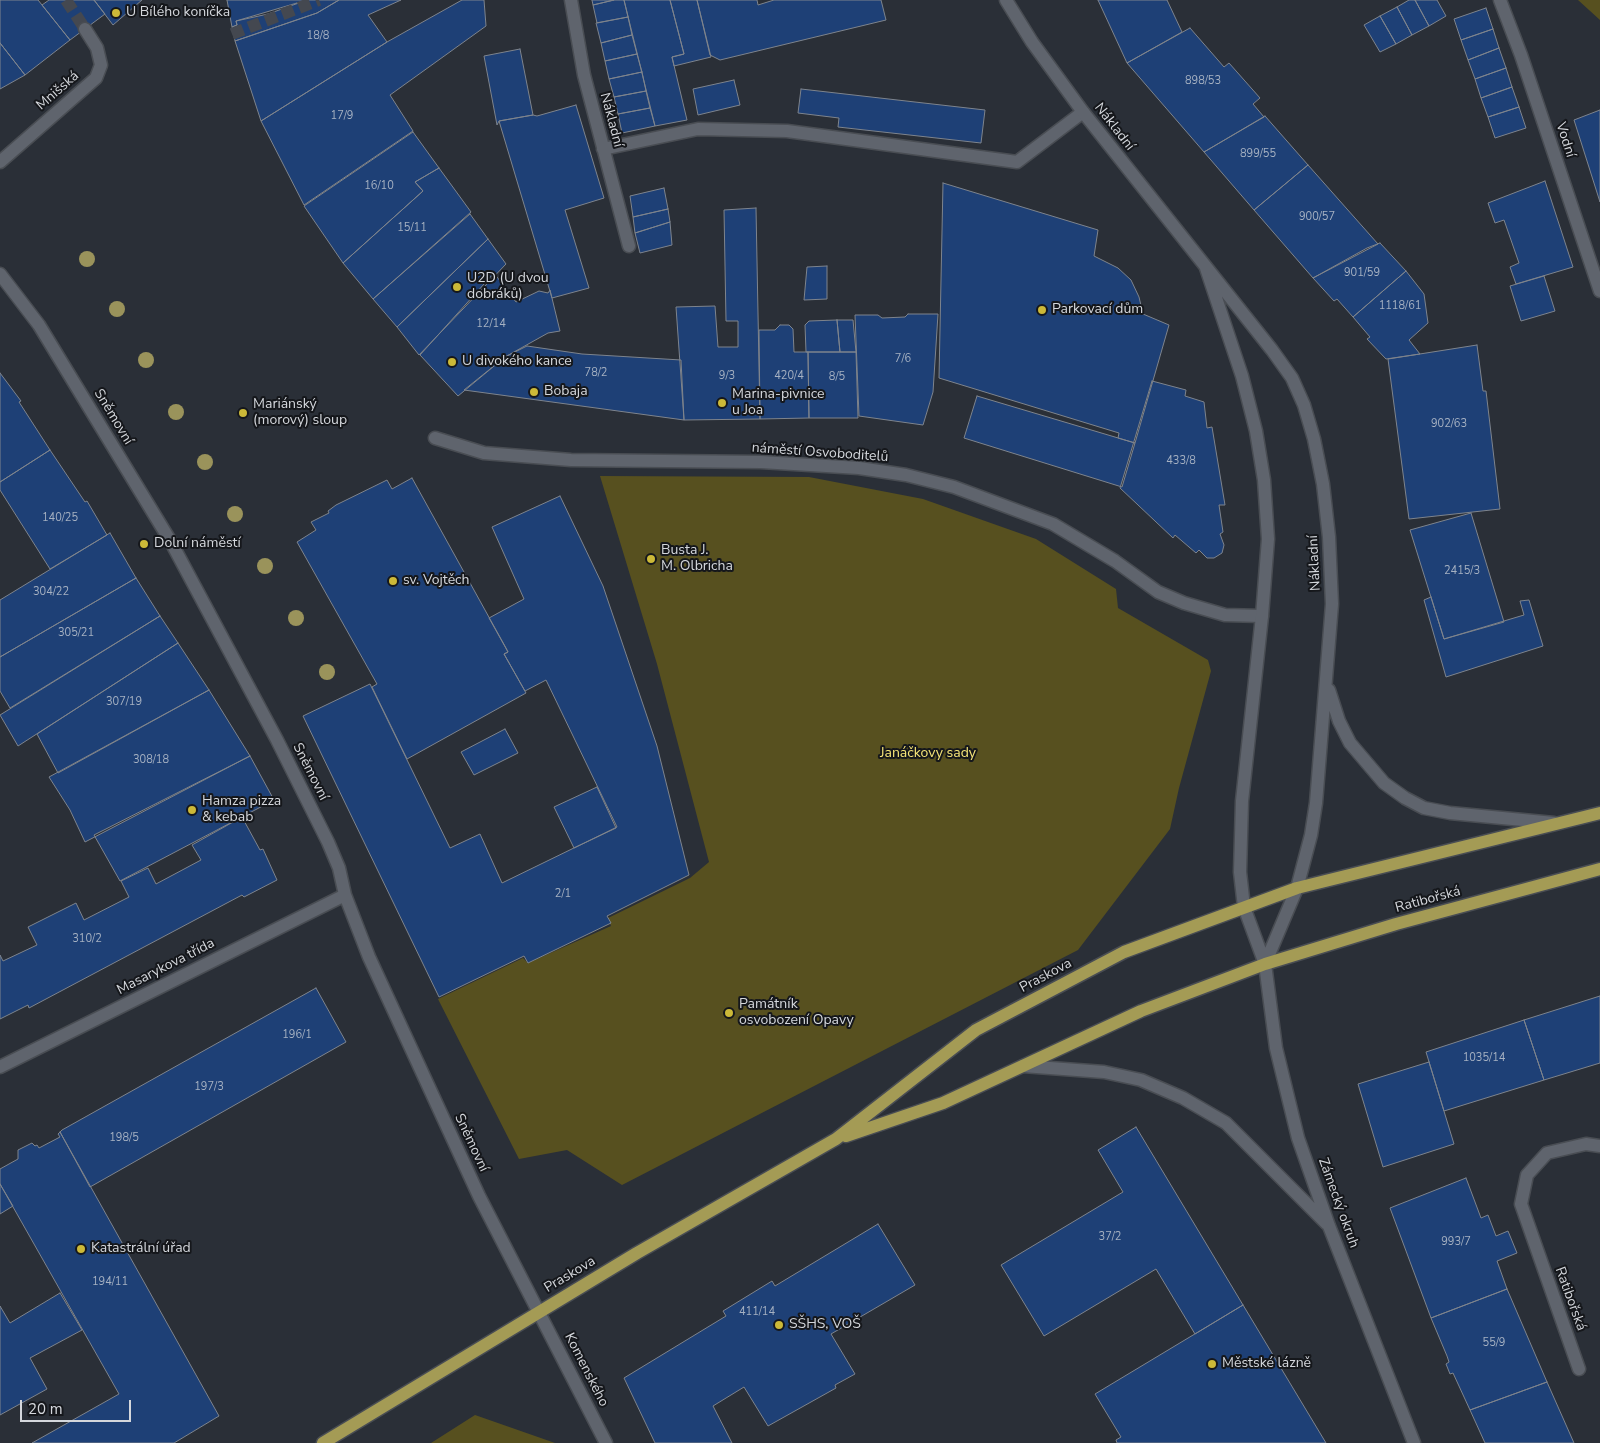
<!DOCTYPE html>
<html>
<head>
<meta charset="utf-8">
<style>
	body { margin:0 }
	#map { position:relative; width:1600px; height:1443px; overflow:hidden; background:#2a2f37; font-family:"Nunito Sans",sans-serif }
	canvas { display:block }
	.scale { position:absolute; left:20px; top:1400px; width:111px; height:22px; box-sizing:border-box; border:2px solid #d4d7dc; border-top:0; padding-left:6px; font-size:15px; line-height:18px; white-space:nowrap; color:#d4d7dc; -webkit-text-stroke:4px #15171b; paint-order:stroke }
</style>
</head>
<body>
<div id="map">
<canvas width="1600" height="1443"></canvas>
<div class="scale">20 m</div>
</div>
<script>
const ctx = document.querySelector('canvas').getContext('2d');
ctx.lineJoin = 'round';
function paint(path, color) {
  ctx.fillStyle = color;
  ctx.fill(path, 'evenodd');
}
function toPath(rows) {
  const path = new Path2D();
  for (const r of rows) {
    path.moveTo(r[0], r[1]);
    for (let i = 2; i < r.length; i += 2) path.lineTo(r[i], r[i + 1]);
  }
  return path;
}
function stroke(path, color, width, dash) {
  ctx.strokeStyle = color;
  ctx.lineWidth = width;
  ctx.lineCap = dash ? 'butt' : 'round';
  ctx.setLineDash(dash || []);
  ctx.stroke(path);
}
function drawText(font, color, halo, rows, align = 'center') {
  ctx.font = font + ' "Nunito Sans",sans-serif';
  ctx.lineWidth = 4;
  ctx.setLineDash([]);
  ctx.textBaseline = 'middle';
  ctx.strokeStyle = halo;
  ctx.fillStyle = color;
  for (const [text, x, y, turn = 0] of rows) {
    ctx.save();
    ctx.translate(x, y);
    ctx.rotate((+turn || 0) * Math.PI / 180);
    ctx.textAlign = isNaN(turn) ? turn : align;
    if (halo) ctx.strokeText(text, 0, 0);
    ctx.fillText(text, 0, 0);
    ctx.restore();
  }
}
const green = toPath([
	[1578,0,1600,0,1600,20],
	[600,476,809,477,923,499,1036,539,1116,589,1118,608,1208,660,1211,671,1179,788,1170,829,1078,950,622,1185,567,1150,519,1159,438,999,523,958,528,963,611,926,608,918,690,878,709,862,657,664],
	[475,1415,555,1443,431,1443]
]);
const building = toPath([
	[0,0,38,0,70,40,25,75,0,43,0,0],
	[49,0,94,0,105,14,70,40,42,5,49,0],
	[94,0,142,0,113,25,94,0],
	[227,0,307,0,236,21,237,25,232,27,227,0],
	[307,0,339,0,317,13,235,41,232,27,237,25,236,21,268,14,307,0],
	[339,0,401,0,368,15,387,42,261,121,235,41,317,13,339,0],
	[462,0,484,0,486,26,390,95,413,131,304,205,261,121,387,42,462,0],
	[592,0,614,0,593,5,592,0],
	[614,0,624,0,628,17,597,23,593,5,614,0],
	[624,0,670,0,684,54,672,57,687,120,655,126,624,0],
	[670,0,697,0,711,57,674,66,672,57,684,54,670,0],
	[697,0,757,0,758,5,774,0,881,0,886,20,720,60,710,55,697,0],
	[1098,0,1167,0,1182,32,1127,63,1098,0],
	[1409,0,1415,0,1429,26,1412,35,1397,7,1409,0],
	[1415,0,1437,0,1446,16,1429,26,1415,0],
	[1397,7,1412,35,1396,44,1380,16,1397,7],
	[1486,8,1493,29,1461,40,1454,19,1486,8],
	[1380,16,1396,44,1380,52,1364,25,1380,16],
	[628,17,632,35,601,43,596,23,628,17],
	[1190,28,1224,67,1229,63,1260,98,1253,104,1264,117,1204,152,1127,63,1190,28],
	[1493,29,1499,48,1468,60,1461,40,1493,29],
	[632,35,637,54,605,61,601,43,632,35],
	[0,43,25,75,0,89,0,43],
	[1499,48,1506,68,1475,79,1468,60,1499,48],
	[520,49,533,115,499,121,497,125,484,56,520,49],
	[637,54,642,72,609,79,605,61,637,54],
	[1506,68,1512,87,1481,98,1475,79,1506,68],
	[642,72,646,91,614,97,609,79,642,72],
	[734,80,740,105,698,115,693,89,734,80],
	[1512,87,1519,107,1488,117,1481,98,1512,87],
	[801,89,985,110,981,143,838,127,839,118,798,113,801,89],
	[646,91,650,108,618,114,614,97,646,91],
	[576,105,604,198,565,210,589,288,552,298,499,121,533,115,537,116,576,105],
	[1519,107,1526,128,1495,138,1488,117,1519,107],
	[650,108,655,126,622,133,618,114,650,108],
	[1600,110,1600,202,1574,120,1600,110],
	[1265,116,1308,165,1254,210,1204,152,1265,116],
	[413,132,439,168,415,182,423,191,343,263,304,206,413,132],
	[1308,165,1378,244,1313,278,1254,210,1308,165],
	[439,168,471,212,373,299,343,263,423,191,415,182,439,168],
	[1545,181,1573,267,1516,284,1510,267,1519,263,1504,220,1495,223,1488,203,1545,181],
	[943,183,1098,230,1094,256,1118,268,1131,280,1139,297,1143,314,1169,325,1135,443,1118,438,1119,433,939,378,943,183],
	[664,188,668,209,633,217,630,196,664,188],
	[756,208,760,419,684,420,676,307,715,306,718,347,738,347,738,321,726,321,724,210,756,208],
	[668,209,670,222,635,233,633,217,668,209],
	[470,214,488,239,397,327,373,299,470,214],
	[670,222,672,245,640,253,635,233,670,222],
	[488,239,506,264,419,355,397,327,488,239],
	[1380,243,1406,271,1353,317,1337,299,1334,301,1313,278,1367,248,1380,243],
	[827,266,827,299,804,300,807,267,827,266],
	[1406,271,1424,294,1428,323,1409,340,1420,354,1386,359,1367,339,1370,337,1353,317,1406,271],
	[494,273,516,302,539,291,548,293,550,290,560,331,548,333,505,357,458,396,420,355,494,273],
	[1544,276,1555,311,1521,321,1510,286,1544,276],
	[908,314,938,314,933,392,923,425,859,416,855,315,878,315,882,318,905,317,908,314],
	[837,320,853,320,856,352,840,352,837,320],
	[837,320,840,352,806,352,805,325,809,321,837,320],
	[780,325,789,325,793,329,794,352,808,352,809,418,760,419,759,330,775,330,780,325],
	[1477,345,1483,391,1486,391,1500,509,1409,519,1388,359,1477,345],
	[527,346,582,354,681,360,684,420,464,390,505,357,527,346],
	[808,352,856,352,858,418,809,418,808,352],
	[0,373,21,401,19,402,50,450,0,482,0,373],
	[1152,381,1186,390,1185,396,1204,402,1207,428,1212,427,1225,505,1219,505,1223,532,1220,534,1224,545,1222,553,1214,558,1207,558,1199,550,1196,553,1175,535,1173,538,1120,488,1152,381],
	[977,396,1135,443,1122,487,964,438,977,396],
	[50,450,85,502,87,501,107,535,50,569,0,490,0,482,50,450],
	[412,478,506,648,508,652,504,654,526,693,407,759,372,687,377,684,297,542,316,530,311,522,329,513,328,511,336,505,387,480,392,489,412,478],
	[560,496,603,586,657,746,689,875,607,916,611,923,528,963,524,956,439,997,303,716,370,684,450,848,480,834,502,883,617,827,546,680,525,691,504,654,508,652,489,618,524,599,492,527,560,496],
	[1471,513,1504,622,1444,639,1410,530,1471,513],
	[110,533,136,578,0,657,0,600,110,533],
	[136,578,160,616,10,708,0,691,0,657,136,578],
	[1431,597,1444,639,1524,615,1520,601,1529,600,1543,646,1446,677,1424,600,1431,597],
	[160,616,178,643,18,746,0,715,160,616],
	[178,643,209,690,58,773,37,734,178,643],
	[209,690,250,756,85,842,70,810,49,777,209,690],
	[505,729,518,753,474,775,461,752,505,729],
	[250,756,274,800,120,881,94,835,250,756],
	[597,787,616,828,574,848,554,807,597,787],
	[242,817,260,850,263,849,277,880,244,897,242,895,29,1008,28,1005,0,1019,0,955,3,961,37,945,28,927,76,903,84,920,129,897,121,881,148,868,156,884,201,860,192,845,242,817],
	[316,988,346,1042,90,1187,60,1132,62,1130,316,988],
	[1600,996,1600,1063,1544,1080,1524,1020,1600,996],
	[1524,1020,1544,1080,1444,1111,1426,1052,1524,1020],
	[1429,1062,1454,1144,1383,1167,1358,1084,1429,1062],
	[1136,1127,1243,1305,1195,1334,1156,1269,1044,1336,1001,1265,1123,1192,1098,1150,1136,1127],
	[60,1132,219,1416,174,1443,32,1443,119,1394,0,1184,0,1169,18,1159,18,1150,32,1143,35,1146,37,1145,39,1148,60,1137,58,1134,60,1132],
	[1466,1178,1481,1218,1488,1215,1496,1236,1508,1231,1517,1253,1497,1261,1507,1289,1431,1318,1390,1208,1466,1178],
	[0,1184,13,1206,0,1214,0,1184],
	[878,1224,915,1285,831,1334,855,1374,835,1385,836,1388,768,1426,744,1387,713,1406,732,1443,655,1443,624,1378,726,1316,723,1311,772,1281,775,1286,878,1224],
	[1507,1289,1547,1382,1470,1410,1453,1373,1450,1374,1446,1364,1449,1362,1447,1356,1431,1318,1507,1289],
	[60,1293,82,1330,30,1358,47,1389,0,1415,0,1306,10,1323,60,1293],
	[1243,1305,1326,1443,1117,1443,1116,1440,1121,1437,1095,1394,1243,1305],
	[1547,1382,1574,1443,1485,1443,1470,1410,1547,1382]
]);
const streetTunnel = toPath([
	[66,0,85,29],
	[232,34,319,0]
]);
const street = toPath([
	[571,0,584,75,629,246],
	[1500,0,1521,55,1600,291],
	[603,149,698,129,787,131,1017,162,1083,112],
	[0,162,96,78,101,65,97,48,85,29],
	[0,274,39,325,171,542,277,740,328,842,339,868,345,895,369,957,479,1196,606,1443],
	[435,438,484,453,571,460,761,462,859,468,906,475,954,487,1053,524,1115,561,1158,592,1184,603,1225,615,1262,616],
	[0,1067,345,895],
	[1579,1369,1521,1204,1527,1175,1547,1153,1586,1144,1600,1146]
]);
const secondary = toPath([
	[1006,0,1032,42,1083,112,1272,350,1292,378,1304,405,1314,439,1323,484,1329,537,1332,604,1316,803,1311,835,1297,888,1265,964],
	[1206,268,1242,376,1256,431,1264,480,1268,539,1262,616,1242,801,1240,872,1244,907,1265,964,1276,1048,1298,1138,1329,1226,1414,1443],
	[1329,690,1339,721,1350,743,1384,783,1405,798,1424,808,1450,813,1554,823],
	[1023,1066,1104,1072,1141,1080,1183,1098,1226,1123,1327,1224]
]);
const primary = toPath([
	[846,1136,943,1103,1141,1011,1265,964,1396,924,1600,869],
	[323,1443,637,1253,836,1139,976,1030,1124,952,1297,888,1600,813]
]);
const trees = [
	[87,259],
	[117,309],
	[146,360],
	[176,412],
	[205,462],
	[235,514],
	[265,566],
	[296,618],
	[327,672]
];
const markers = [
	[116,13,5,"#ccb938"],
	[457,287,5,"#ccb938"],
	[1042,310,5,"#ccb938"],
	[452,362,5,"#ccb938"],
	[534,392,5,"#ccb938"],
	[722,403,5,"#ccb938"],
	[243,413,5,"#ccb938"],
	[144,544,5,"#ccb938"],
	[651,559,5,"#ccb938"],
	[393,581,5,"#ccb938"],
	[192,810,5,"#ccb938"],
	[729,1013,5,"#ccb938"],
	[81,1249,5,"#ccb938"],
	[779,1325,5,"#ccb938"],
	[1212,1364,5,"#ccb938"]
];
const numberNames = [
	["18/8",318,36],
	["898/53",1203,81],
	["17/9",342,116],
	["899/55",1258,154],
	["16/10",379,186],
	["900/57",1317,217],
	["15/11",412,228],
	["901/59",1362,273],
	["1118/61",1400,306],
	["12/14",491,324],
	["7/6",903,359],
	["78/2",596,373],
	["9/3",727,376],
	["420/4",789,376],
	["8/5",837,377],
	["902/63",1449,424],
	["433/8",1181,461],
	["140/25",60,518],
	["2415/3",1462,571],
	["304/22",51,592],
	["305/21",76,633],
	["307/19",124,702],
	["308/18",151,760],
	["2/1",563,894],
	["310/2",87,939],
	["196/1",297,1035],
	["1035/14",1484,1058],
	["197/3",209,1087],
	["198/5",124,1138],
	["37/2",1110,1237],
	["993/7",1456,1242],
	["194/11",110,1282],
	["411/14",757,1312],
	["55/9",1494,1343]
];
const poiNames = [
	["U Bílého koníčka",126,13],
	["U2D (U dvou",467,279],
	["dobráků)",467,295],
	["Parkovací dům",1052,310],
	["U divokého kance",462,362],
	["Bobaja",544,392],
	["Marina-pivnice",732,395],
	["u Joa",732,411],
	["Mariánský",253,405],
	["(morový) sloup",253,421],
	["Dolní náměstí",154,544],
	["Busta J.",661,551],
	["M. Olbricha",661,567],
	["sv. Vojtěch",403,581],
	["Hamza pizza",202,802],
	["& kebab",202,818],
	["Památník",739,1005],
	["osvobození Opavy",739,1021],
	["Katastrální úřad",91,1249],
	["SŠHS, VOŠ",789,1325],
	["Městské lázně",1222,1364]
];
const streetNames = [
	["Mnišská",58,91,-41],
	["Nákladní",611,120,75],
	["Nákladní",1114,127,52],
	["Vodní",1565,140,72],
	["Sněmovní",113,417,59],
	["náměstí Osvoboditelů",820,453,4],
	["Nákladní",1315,563,-93],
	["Sněmovní",310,772,63],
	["Ratibořská",1428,900,-15],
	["Masarykova třída",166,967,-27],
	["Praskova",1046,976,-28],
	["Sněmovní",471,1143,65],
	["Zámecký okruh",1338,1203,70],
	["Praskova",570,1275,-31],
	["Ratibořská",1570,1299,70],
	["Komenského",586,1370,63]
];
const parkNames = [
	["Janáčkovy sady",928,754]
];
paint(green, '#57501f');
paint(building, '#1e4076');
stroke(building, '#7e848d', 1);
stroke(streetTunnel, '#444850', 12, [12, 6]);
stroke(street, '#494d53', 15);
stroke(secondary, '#494d53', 15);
stroke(primary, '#494d53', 15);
stroke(street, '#5f646d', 12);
stroke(secondary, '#5f646d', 12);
stroke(primary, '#a49b55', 12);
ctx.fillStyle = '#9a935b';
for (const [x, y] of trees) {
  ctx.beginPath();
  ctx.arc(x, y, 8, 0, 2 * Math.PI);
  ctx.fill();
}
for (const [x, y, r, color] of markers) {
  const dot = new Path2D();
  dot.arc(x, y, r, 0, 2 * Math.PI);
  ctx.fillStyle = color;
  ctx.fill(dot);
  stroke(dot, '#15171b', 2);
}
drawText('11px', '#a6b1c2', null, numberNames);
drawText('14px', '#d4d7dc', '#15171b', poiNames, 'left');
drawText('14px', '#d4d7dc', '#15171b', streetNames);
drawText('14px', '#f6e578', '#15171b', parkNames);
</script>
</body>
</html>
